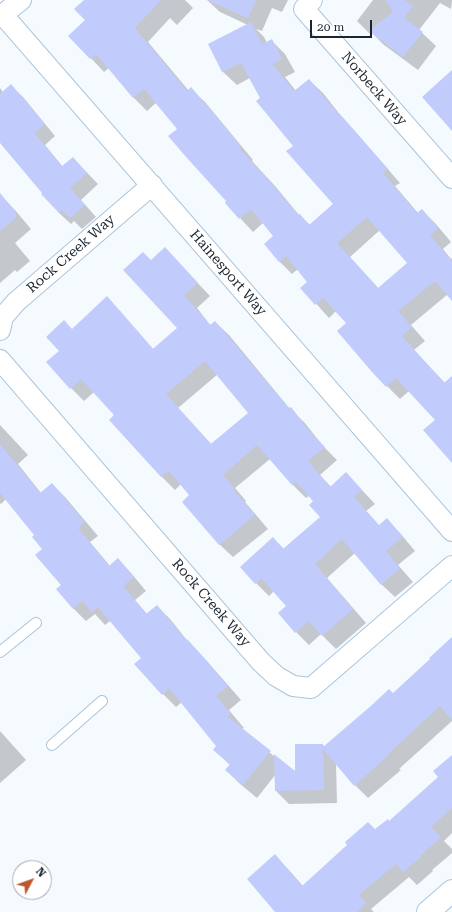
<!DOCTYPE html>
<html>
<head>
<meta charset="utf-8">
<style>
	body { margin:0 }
	#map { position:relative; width:452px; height:912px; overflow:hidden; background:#f5faff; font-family:"Roboto Serif",serif }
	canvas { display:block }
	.north { position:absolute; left:12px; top:860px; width:40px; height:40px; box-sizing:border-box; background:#fff; border:1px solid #a4a8ac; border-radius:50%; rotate:49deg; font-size:11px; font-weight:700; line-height:16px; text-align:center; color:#1c262f }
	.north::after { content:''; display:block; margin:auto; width:14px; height:18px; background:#be572d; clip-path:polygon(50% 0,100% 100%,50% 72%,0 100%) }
	.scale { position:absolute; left:310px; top:20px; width:62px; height:18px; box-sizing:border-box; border:2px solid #1c262f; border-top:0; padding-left:5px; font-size:12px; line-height:14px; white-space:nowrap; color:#1c262f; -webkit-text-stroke:3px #fff; paint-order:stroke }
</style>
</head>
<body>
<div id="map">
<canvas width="452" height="912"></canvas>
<div class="north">N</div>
<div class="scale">20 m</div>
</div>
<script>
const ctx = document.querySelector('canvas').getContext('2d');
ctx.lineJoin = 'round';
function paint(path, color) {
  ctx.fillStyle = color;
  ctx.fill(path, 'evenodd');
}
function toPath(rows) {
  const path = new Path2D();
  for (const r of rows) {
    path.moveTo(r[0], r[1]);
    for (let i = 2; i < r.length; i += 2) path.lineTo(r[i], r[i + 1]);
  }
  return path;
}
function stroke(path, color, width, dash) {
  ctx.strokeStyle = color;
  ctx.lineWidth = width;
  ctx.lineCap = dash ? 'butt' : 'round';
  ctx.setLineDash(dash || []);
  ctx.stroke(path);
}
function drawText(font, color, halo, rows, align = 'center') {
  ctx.font = font + ' "Roboto Serif",serif';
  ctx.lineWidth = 3;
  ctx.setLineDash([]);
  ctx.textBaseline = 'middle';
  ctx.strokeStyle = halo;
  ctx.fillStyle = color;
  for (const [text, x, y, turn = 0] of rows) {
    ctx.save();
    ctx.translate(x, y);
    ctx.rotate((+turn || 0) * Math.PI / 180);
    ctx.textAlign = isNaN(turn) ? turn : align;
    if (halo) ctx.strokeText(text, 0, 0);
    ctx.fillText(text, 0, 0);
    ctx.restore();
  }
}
const shadow = toPath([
	[86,0,185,0,193,8,177,25,170,18,148,42,189,91,191,89,205,102,253,160,252,161,275,186,299,215,300,215,310,225,335,204,261,99,250,78,237,85,223,72,209,45,248,25,220,12,207,0,288,0,282,12,272,8,262,31,256,29,264,37,267,43,272,41,285,54,295,72,285,77,296,91,309,80,323,93,341,116,352,128,400,183,395,186,418,213,422,210,435,223,451,242,443,249,451,259,452,258,452,298,448,294,411,325,425,341,414,350,445,383,452,377,452,462,436,420,409,391,400,399,387,386,347,323,336,311,329,318,302,288,309,282,298,269,292,274,279,261,275,236,263,223,253,232,240,218,179,129,157,102,147,111,134,98,109,68,104,72,70,36,86,20],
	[380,230,409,264,379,289,350,257],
	[373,0,452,0,451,9,440,3,419,30,436,46,418,70,384,45,372,33,370,34,357,21],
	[11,86,23,97,55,136,45,145,63,167,73,158,98,184,81,200,96,217,82,229,74,221,71,224,59,213,44,193,0,142,0,88,3,92],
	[2,197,15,210,31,229,15,243,30,261,17,272,15,270,0,283,0,198],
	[151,261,178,262,210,296,197,308,211,326,215,322,229,335,290,409,304,422,324,447,337,460,320,475,331,487,346,473,375,504,366,511,379,526,386,519,400,533,415,551,398,565,413,582,395,597,381,584,355,553,327,578,366,623,336,649,321,634,309,645,296,632,288,606,274,591,269,596,256,583,273,538,284,549,321,517,314,502,309,496,306,498,293,485,270,459,235,488,246,501,245,502,268,529,233,557,219,544,191,495,181,484,175,490,161,476,116,415,94,392,84,401,71,388,60,351,72,330,107,298,120,311,153,349,178,328],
	[218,374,249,413,211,444,178,408],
	[0,425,28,455,18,464,41,493,52,484,65,497,98,536,90,542,110,566,118,559,131,573,146,591,135,600,147,614,157,606,170,619,190,644,221,677,241,700,229,710,244,728,242,729,275,757,296,773,323,745,325,747,452,650,452,721,399,769,401,770,368,798,355,785,336,763,337,803,289,804,276,791,276,774,257,798,239,783,226,770,230,765,214,750,218,746,182,702,176,707,163,694,142,658,110,621,105,625,95,614,86,621,73,608,62,585,36,535,6,499,1,504,0,503],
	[0,731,26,760,0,783],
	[452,756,452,833,444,841,452,849,452,853,432,870,433,871,417,885,409,877,371,909,374,912,277,912,275,856,288,869,303,886,376,830,390,822,439,777]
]);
const building = toPath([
	[84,0,161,0,135,28,187,91,191,87,241,146,239,148,261,172,262,172,298,215,300,214,309,225,333,204,286,151,293,146,256,101,260,98,241,63,222,72,208,44,251,22,262,44,272,39,282,59,272,64,294,91,309,79,338,114,339,113,388,169,383,173,417,213,422,209,438,228,430,235,452,261,452,301,435,281,398,311,412,327,402,336,444,383,452,376,452,463,423,430,435,420,396,378,386,387,372,372,337,331,346,323,323,298,315,305,300,288,307,282,286,256,279,262,264,244,273,236,251,209,239,219,225,203,226,201,187,158,168,136,177,129,144,89,133,98,96,54,90,59,68,36,85,20,74,9],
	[367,217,407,263,378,288,337,243],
	[207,0,256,0,248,18],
	[385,0,405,0,413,6,404,18,423,32,403,57,369,31,393,12],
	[452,70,452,131,422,97],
	[11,84,45,124,34,133,62,166,73,157,87,173,70,188,85,205,70,218,62,210,59,213,41,194,42,193,0,143,0,94],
	[0,193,16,212,16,218,0,231],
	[165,247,198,283,184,295,210,325,215,321,289,408,291,407,311,433,325,447,308,461,330,487,346,472,362,490,354,497,379,525,387,518,403,537,386,551,400,568,381,585,342,539,315,564,353,609,322,636,309,621,295,633,278,613,286,606,261,578,255,584,240,567,273,537,283,549,320,517,309,505,313,501,296,482,292,485,257,445,223,475,234,488,233,489,255,515,219,545,182,502,189,495,168,470,161,477,109,420,114,415,81,379,70,389,46,362,59,351,46,337,64,320,72,329,107,296,153,349,177,328,123,270,143,252,151,260],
	[205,361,248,413,211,444,166,394],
	[0,444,40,493,52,483,85,522,78,528,109,566,118,558,134,577,123,586,146,614,157,605,186,640,187,639,208,662,228,686,216,696,231,714,228,717,271,751,243,785,225,770,230,764,213,750,216,746,169,688,162,695,134,664,141,658,98,607,92,612,82,601,73,609,56,589,61,585,35,555,42,549,32,537,34,535,0,493],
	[452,637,452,720,440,706,387,755,388,756,354,786,323,749,324,790,275,791,274,754,295,771,295,744,323,744,323,747,372,705,389,689,393,693,430,659,429,658],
	[452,755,452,808,431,827,441,837,420,856,421,857,403,872,396,864,359,895,366,903,357,912,275,912,247,879,275,854,302,886,347,845,345,842,368,822,375,829,388,819,389,821,438,777,433,771]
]);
const lane = toPath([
	[0,652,36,623],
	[52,745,102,701]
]);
const street = toPath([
	[312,0,304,9,452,178],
	[3,15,452,531],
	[0,17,21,0],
	[0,330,3,317,16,302,152,185],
	[0,360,261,662,276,676,293,686,311,688,452,566]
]);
const secondary = toPath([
	[428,912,452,891]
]);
const streetNames = [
	["Norbeck Way",374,89,49],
	["Rock Creek Way",71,254,-41],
	["Hainesport Way",228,273,49],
	["Rock Creek Way",211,603,49]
];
paint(shadow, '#0003');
paint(building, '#c1cbfc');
stroke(lane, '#abc5db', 12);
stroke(street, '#abc5db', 22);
stroke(secondary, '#abc5db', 24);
stroke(lane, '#fff', 10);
stroke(street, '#fff', 20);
stroke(secondary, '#fff', 22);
drawText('14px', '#1c262f', '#fff', streetNames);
</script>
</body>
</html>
